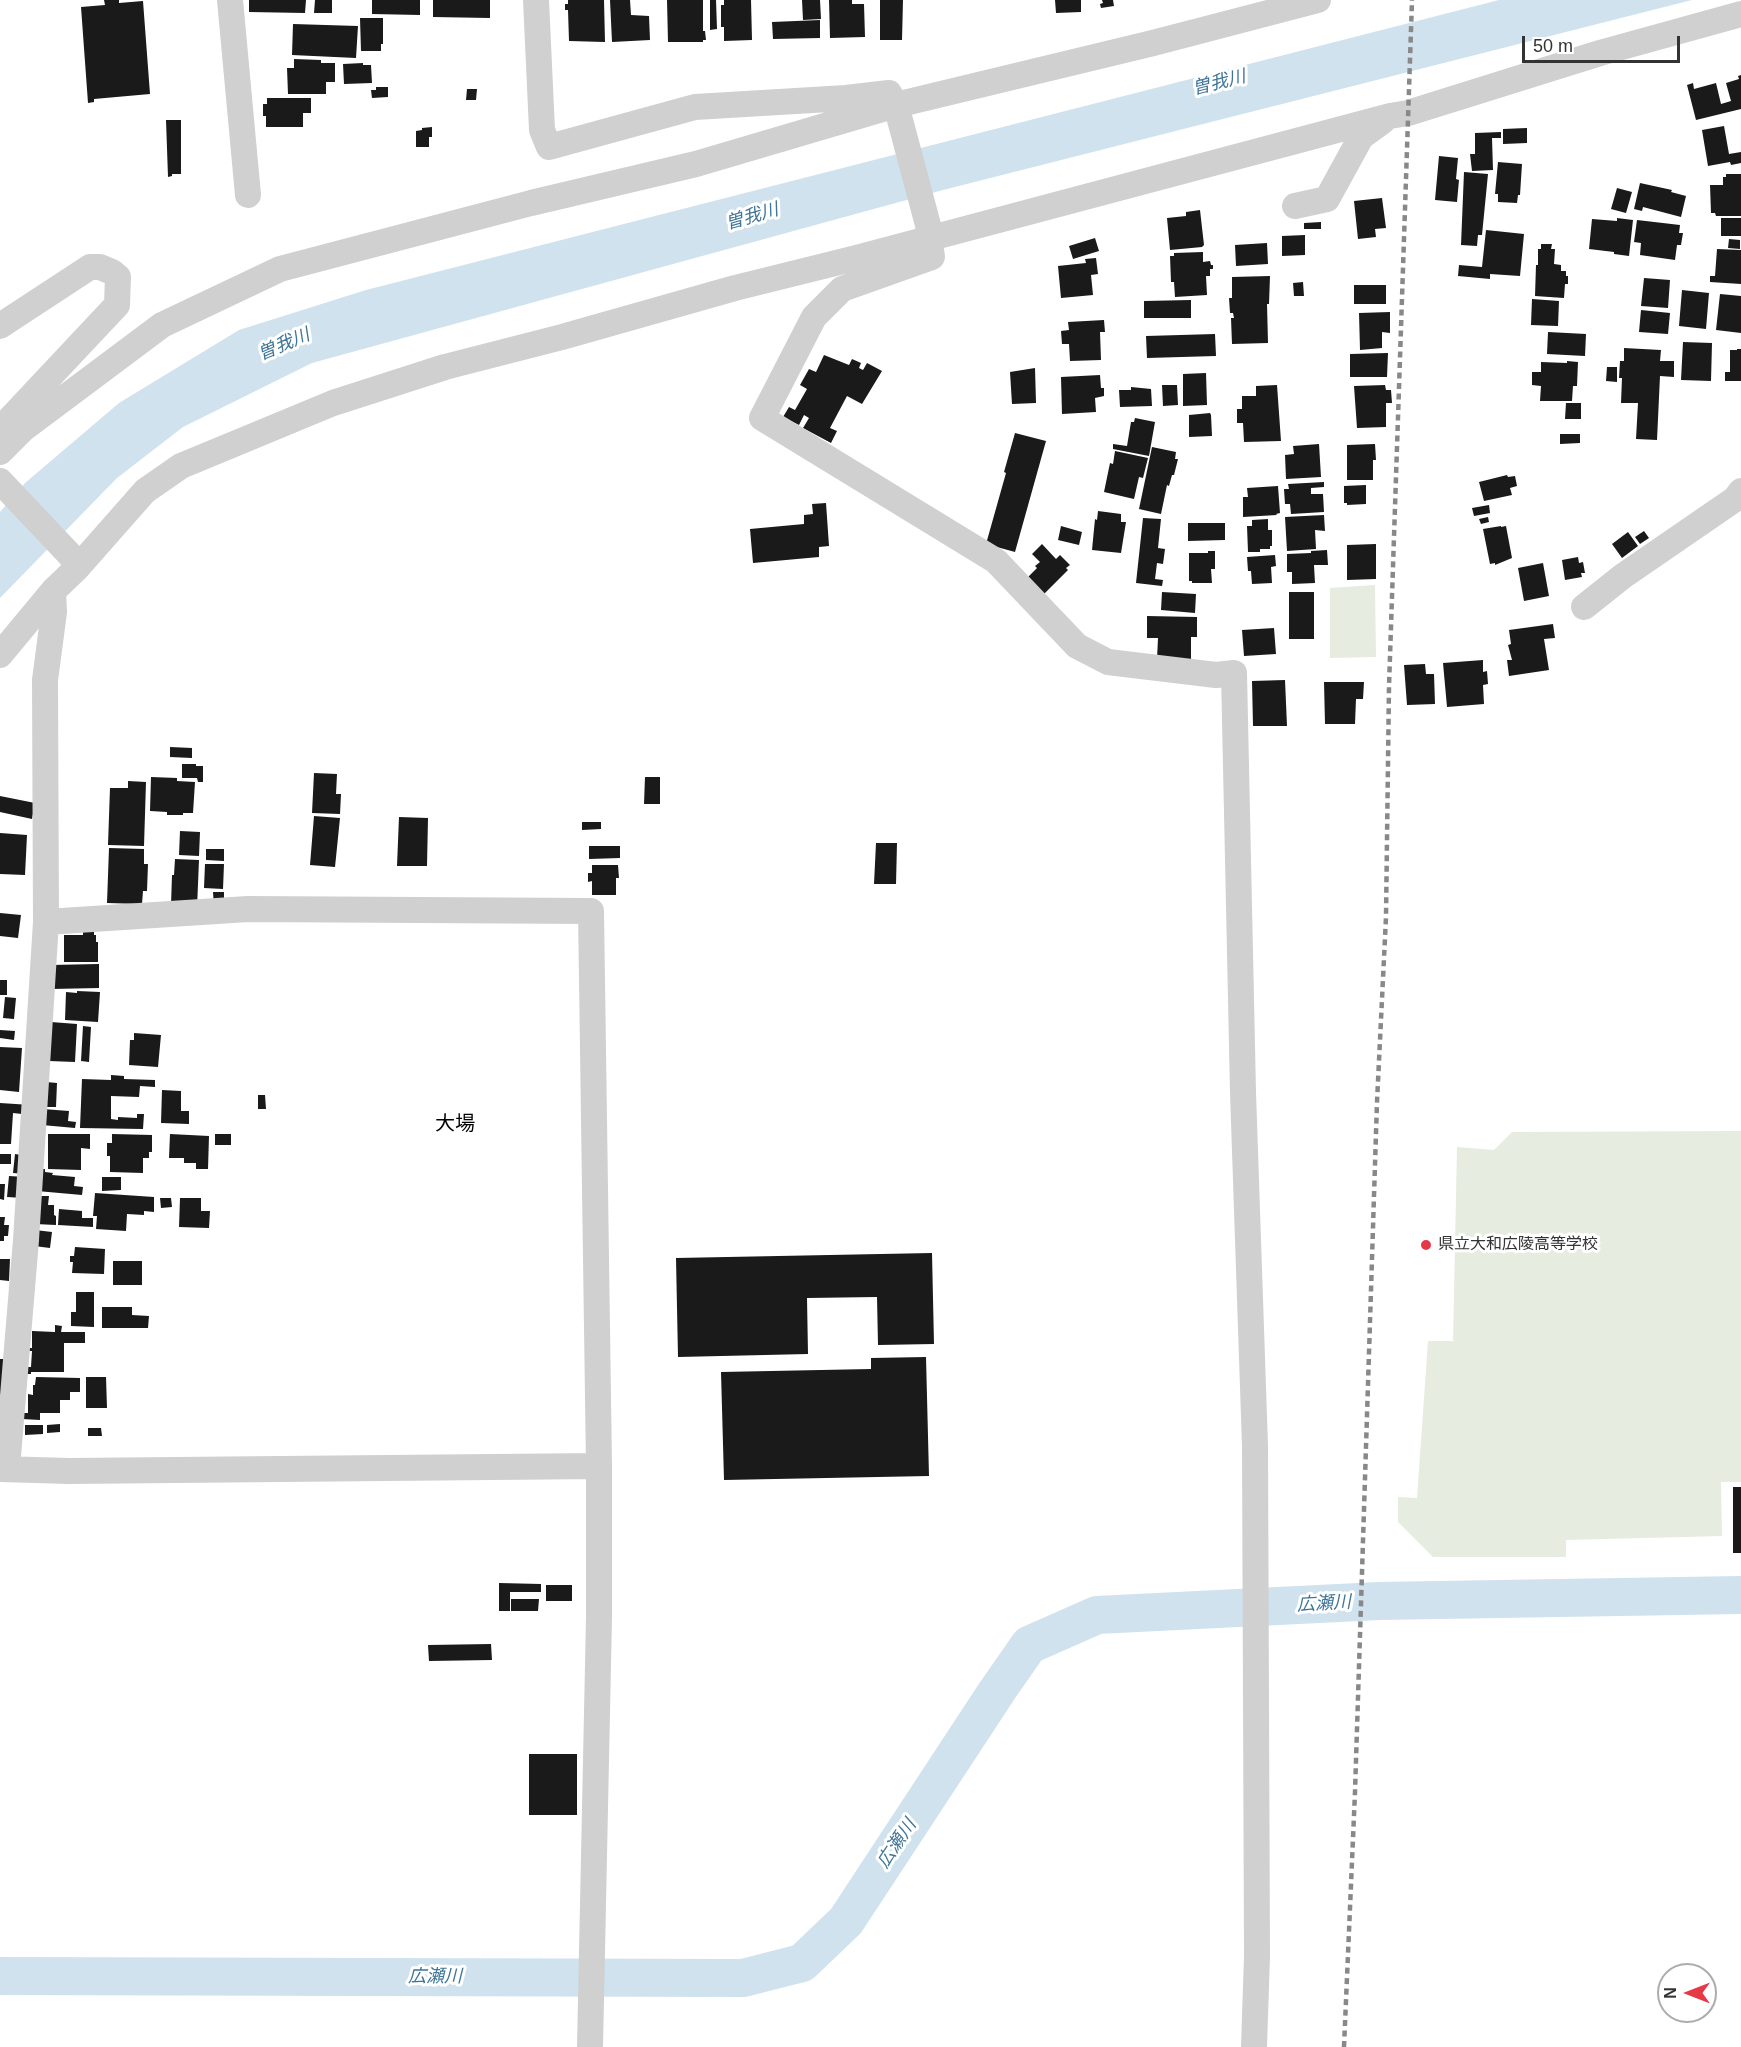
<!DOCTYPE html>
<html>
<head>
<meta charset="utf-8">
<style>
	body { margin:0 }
	#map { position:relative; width:1741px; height:2047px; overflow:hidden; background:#fff; font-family:Arial,sans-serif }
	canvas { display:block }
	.north { position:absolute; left:1657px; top:1963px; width:60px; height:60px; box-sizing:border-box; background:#fff; border:2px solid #adadad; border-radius:50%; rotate:270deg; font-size:16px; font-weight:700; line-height:24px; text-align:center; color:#333 }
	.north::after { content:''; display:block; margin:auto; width:21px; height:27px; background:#e63946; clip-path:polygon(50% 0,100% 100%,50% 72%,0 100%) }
	.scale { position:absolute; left:1522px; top:36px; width:158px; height:27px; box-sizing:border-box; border:3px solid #333; border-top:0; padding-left:8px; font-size:18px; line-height:21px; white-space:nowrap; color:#333; -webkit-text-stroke:4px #fff; paint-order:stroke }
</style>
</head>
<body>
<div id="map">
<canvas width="1741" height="2047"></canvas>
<div class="north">N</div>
<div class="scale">50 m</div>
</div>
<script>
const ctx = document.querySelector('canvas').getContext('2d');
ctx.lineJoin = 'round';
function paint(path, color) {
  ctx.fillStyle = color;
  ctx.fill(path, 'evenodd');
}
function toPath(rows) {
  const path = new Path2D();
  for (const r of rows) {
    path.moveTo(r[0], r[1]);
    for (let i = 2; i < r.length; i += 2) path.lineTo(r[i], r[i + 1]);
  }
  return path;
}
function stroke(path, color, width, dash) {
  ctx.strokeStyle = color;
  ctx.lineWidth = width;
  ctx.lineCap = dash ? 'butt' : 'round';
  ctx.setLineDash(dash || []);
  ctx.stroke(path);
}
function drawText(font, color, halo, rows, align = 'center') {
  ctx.font = font + ' Arial,"Noto Sans JP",sans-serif';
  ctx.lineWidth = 6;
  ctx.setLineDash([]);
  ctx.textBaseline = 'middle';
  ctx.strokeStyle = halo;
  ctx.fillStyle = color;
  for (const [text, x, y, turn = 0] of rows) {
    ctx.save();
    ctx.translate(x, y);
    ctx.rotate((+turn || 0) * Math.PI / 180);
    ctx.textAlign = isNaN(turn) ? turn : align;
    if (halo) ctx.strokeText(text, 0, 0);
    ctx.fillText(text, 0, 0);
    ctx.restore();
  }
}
const green = toPath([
	[1375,585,1376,657,1330,658,1330,588],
	[1741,1131,1741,1482,1721,1482,1722,1536,1566,1540,1566,1557,1433,1557,1398,1522,1398,1497,1417,1498,1428,1341,1453,1341,1457,1147,1494,1150,1512,1132]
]);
const water = toPath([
	[1499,0,1692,0,943,190,312,363,183,427,117,478,0,598,0,512,25,483,119,403,239,330,366,290]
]);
const river = toPath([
	[0,1976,743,1978,802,1963,846,1921,997,1691,1029,1645,1097,1615,1379,1601,1741,1595]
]);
const building = toPath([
	[104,0,119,0,119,3,143,1,150,94,94,99,94,102,88,103,81,7,105,5],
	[249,0,306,0,305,13,249,12],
	[315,0,332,0,332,13,314,13],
	[372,0,420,0,420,15,372,14],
	[433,0,490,0,490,18,433,17],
	[568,0,604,0,605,42,569,41,568,10,565,10,565,4,568,4],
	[610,0,630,0,631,15,649,16,650,40,612,42],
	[667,0,703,0,703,31,705,31,706,40,703,40,703,42,668,42],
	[710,0,716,0,717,29,710,30],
	[724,0,751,0,752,40,724,41,724,27,721,27,721,5,724,5],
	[802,0,820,0,821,19,803,20],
	[829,0,852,0,852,4,864,4,865,37,830,38],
	[880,0,903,0,902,40,880,40],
	[1055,0,1081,0,1081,12,1056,13],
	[1102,0,1113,0,1114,6,1101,8,1100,4,1103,3],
	[360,18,383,18,383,44,381,44,381,51,361,51],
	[820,20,820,38,773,39,772,22],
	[293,24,358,26,356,58,292,55],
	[294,59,321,60,321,63,335,63,335,82,326,82,326,94,288,94,287,68,294,68],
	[363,63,363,65,371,65,372,83,344,84,343,64],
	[1741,75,1741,109,1696,120,1687,85,1693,83,1694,89,1716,83,1721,104,1731,101,1726,83,1739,79,1738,76],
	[376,87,388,87,388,97,372,98,371,90,376,90],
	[467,89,477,89,476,100,466,100],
	[267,98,311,98,311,113,303,113,303,127,266,127,266,116,263,116,263,104,267,104],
	[166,120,181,120,181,174,172,174,172,176,168,177],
	[1724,126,1729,154,1741,152,1741,163,1731,165,1730,162,1708,166,1702,130],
	[432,127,432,137,429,137,429,147,416,147,416,131,422,130,422,128],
	[1527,128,1527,143,1503,144,1503,129],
	[1501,132,1501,138,1492,138,1493,170,1472,171,1470,154,1475,154,1475,133],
	[1439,156,1458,158,1456,179,1459,180,1457,202,1435,200],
	[1498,162,1522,164,1520,195,1518,195,1517,203,1498,202,1498,194,1495,194],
	[1464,172,1488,174,1482,235,1478,235,1477,246,1461,245],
	[1726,174,1741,174,1741,216,1716,216,1715,213,1711,213,1710,185,1723,185,1723,177,1726,177],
	[1640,183,1672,190,1671,192,1686,196,1681,217,1643,207,1642,211,1634,209],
	[1617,188,1632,192,1626,213,1611,209],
	[1382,198,1386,228,1375,229,1376,237,1358,239,1354,201],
	[1200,210,1204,245,1202,247,1170,250,1167,218,1186,216,1186,212],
	[1617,218,1633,220,1629,256,1614,254,1614,252,1589,249,1592,219,1617,221],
	[1721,218,1741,218,1741,236,1721,236],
	[1637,220,1680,225,1679,233,1683,233,1681,245,1677,245,1675,260,1640,255,1641,243,1634,242],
	[1321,222,1321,229,1304,229,1304,223],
	[1486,230,1524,234,1520,276,1490,274,1490,279,1458,276,1459,265,1482,267],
	[1305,235,1305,255,1282,256,1282,236],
	[1095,238,1099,251,1073,259,1069,246],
	[1729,239,1740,240,1740,249,1728,248],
	[1267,243,1268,264,1236,266,1235,245],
	[1541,244,1552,244,1551,249,1555,249,1554,264,1561,265,1561,271,1566,271,1566,276,1568,276,1568,284,1565,284,1564,298,1535,296,1536,265,1538,265,1538,249,1541,249],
	[1717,249,1741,250,1741,284,1710,282,1710,276,1715,276],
	[1203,252,1203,262,1210,261,1211,265,1213,265,1213,269,1210,269,1210,276,1206,276,1207,295,1175,297,1174,282,1171,282,1170,256,1174,256,1174,253],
	[1096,258,1098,274,1091,275,1093,295,1061,298,1058,266,1086,263,1085,259],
	[1270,276,1269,304,1267,304,1268,343,1232,344,1231,318,1234,318,1233,313,1230,313,1229,298,1232,298,1232,277],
	[1644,278,1670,280,1668,308,1641,306],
	[1303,282,1304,296,1294,296,1293,283],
	[1354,285,1386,285,1386,304,1354,304],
	[1682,290,1709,293,1706,329,1679,326],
	[1720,294,1741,296,1741,333,1716,330],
	[1532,299,1559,301,1558,326,1531,325],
	[1191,300,1191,318,1144,318,1144,301],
	[1641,310,1670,313,1668,334,1639,332],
	[1390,312,1390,333,1382,332,1382,348,1360,350,1359,313],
	[1104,320,1105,332,1100,332,1101,360,1070,361,1069,344,1062,344,1061,331,1069,330,1068,322],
	[1548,332,1586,334,1585,356,1547,354],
	[1215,334,1216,356,1147,358,1146,336],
	[1683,342,1712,343,1711,381,1681,380],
	[1624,348,1661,350,1660,361,1674,361,1674,377,1660,376,1657,440,1636,439,1638,403,1621,403,1622,378,1619,378,1620,361,1624,361],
	[1737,349,1741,349,1741,381,1725,381,1725,372,1730,372,1730,350,1737,350],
	[1388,353,1387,377,1350,377,1350,354],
	[824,355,849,365,852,359,861,363,859,368,863,370,867,363,882,371,862,404,847,396,830,428,837,431,831,443,803,428,809,418,804,415,799,425,783,417,789,407,795,410,807,389,800,385,809,369,816,372],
	[1567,361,1578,362,1577,386,1573,386,1572,401,1540,401,1541,386,1532,385,1532,372,1541,372,1541,362,1567,363],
	[1607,367,1617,367,1617,382,1606,381],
	[1035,368,1036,403,1012,404,1010,372],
	[1206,373,1207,405,1183,406,1183,374],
	[1100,375,1101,388,1104,388,1104,396,1095,398,1096,412,1062,414,1061,377],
	[1162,385,1177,385,1178,405,1163,406],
	[1277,385,1281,441,1244,442,1243,423,1237,423,1237,409,1242,409,1242,396,1256,396,1256,386],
	[1385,385,1386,390,1391,390,1392,403,1386,403,1386,427,1357,428,1354,386],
	[1131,387,1151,389,1152,406,1120,407,1119,390,1131,390],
	[1566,403,1581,403,1581,419,1565,419],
	[1210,413,1211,415,1212,436,1189,437,1189,415],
	[1135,418,1155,422,1149,456,1113,449,1113,444,1127,446,1131,422,1134,422],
	[1015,433,1046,441,1015,552,986,544,1006,473,1004,472],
	[1560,434,1580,434,1580,443,1560,444],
	[1319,444,1321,477,1286,479,1285,455,1294,454,1293,446],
	[1375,444,1376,460,1373,460,1373,480,1347,480,1347,445],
	[1152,447,1176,452,1175,459,1178,459,1174,475,1172,475,1169,486,1167,485,1161,514,1139,509],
	[1115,451,1148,458,1143,478,1139,477,1134,499,1104,492,1110,463,1113,464],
	[1507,475,1508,477,1515,476,1517,486,1510,488,1512,495,1484,501,1479,482],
	[1324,482,1324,487,1311,488,1311,494,1323,494,1324,512,1291,514,1290,504,1285,504,1284,489,1289,489,1288,484],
	[1366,485,1366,504,1347,505,1347,503,1344,503,1344,486],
	[1278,486,1280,513,1276,514,1277,515,1243,517,1243,497,1248,497,1247,488],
	[826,503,829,546,819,547,819,557,753,563,750,529,804,524,804,515,813,514,812,504],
	[1489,505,1490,513,1474,516,1472,508],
	[1098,511,1121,514,1121,522,1126,522,1121,553,1092,550,1095,519,1097,520],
	[1324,515,1325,531,1315,530,1316,549,1287,551,1285,517],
	[1488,517,1489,522,1481,524,1479,519],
	[1143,518,1161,519,1158,548,1165,549,1163,564,1157,563,1155,579,1163,580,1162,586,1136,583],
	[1268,519,1268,530,1272,530,1272,546,1270,546,1270,549,1260,549,1260,552,1248,552,1247,526,1252,526,1252,520],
	[1188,523,1225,523,1225,540,1188,541],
	[1061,526,1082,532,1079,545,1058,540],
	[1501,526,1501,527,1506,526,1512,558,1495,565,1495,563,1490,564,1483,529],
	[1644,531,1649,538,1640,544,1635,537],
	[1628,532,1638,546,1622,558,1612,544],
	[1042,544,1056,559,1060,555,1070,565,1066,568,1068,570,1043,595,1027,578,1037,568,1035,566,1040,562,1032,554],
	[1376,544,1376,579,1347,580,1347,545],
	[1327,550,1328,565,1314,565,1315,583,1292,584,1292,572,1287,572,1287,554,1311,553,1311,551],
	[1208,551,1215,551,1215,569,1211,569,1212,583,1192,583,1192,581,1189,581,1189,553,1208,553],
	[1275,555,1276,566,1271,567,1272,583,1252,584,1251,571,1248,571,1247,557],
	[1578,557,1579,563,1583,562,1585,573,1581,573,1582,577,1565,580,1562,560],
	[1543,563,1549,596,1524,601,1518,568],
	[1162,592,1196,594,1195,613,1161,610],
	[1289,592,1314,592,1314,639,1289,639],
	[1147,616,1197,617,1197,637,1191,637,1191,660,1157,659,1158,638,1147,638],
	[1553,624,1555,638,1544,639,1549,670,1509,676,1507,660,1512,660,1508,645,1511,644,1509,630],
	[1274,628,1276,654,1244,656,1242,630],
	[1483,660,1483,672,1487,671,1488,684,1483,685,1484,704,1447,707,1443,663],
	[1425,664,1426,674,1434,674,1435,704,1407,705,1404,665],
	[1285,680,1287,726,1253,726,1252,681],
	[1324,682,1364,682,1363,699,1356,699,1355,724,1325,724],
	[170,747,192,748,192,758,170,757],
	[182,764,196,764,196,766,203,766,203,782,198,782,197,778,182,778],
	[314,773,337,774,336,794,341,794,340,814,312,813],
	[151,777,177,778,177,781,195,782,193,813,183,813,183,815,167,815,167,812,150,811],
	[645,777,660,777,660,804,644,804],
	[128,781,146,782,144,846,108,845,110,788,128,788],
	[0,796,35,803,32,819,0,812],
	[314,816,340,818,335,867,310,865],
	[399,817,428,818,427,866,397,866],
	[582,822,601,822,601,829,582,830],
	[180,831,200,832,199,856,179,855],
	[0,833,27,835,25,875,0,874],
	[876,843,897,843,896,884,874,884],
	[589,846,620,846,620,858,589,859],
	[109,848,144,849,144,864,148,864,147,891,143,891,142,904,107,903],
	[206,849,224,849,224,861,206,860],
	[175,859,199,860,197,908,171,905,172,875,174,875],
	[205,864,224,864,223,889,204,888],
	[592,865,618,865,619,878,616,878,616,895,592,895,592,881,588,882,588,873,592,873],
	[213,892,224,892,224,907,214,907],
	[0,913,21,915,18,938,0,936],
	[83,924,94,924,94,935,96,935,96,942,98,942,98,962,64,962,64,935,83,935],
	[99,964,99,988,51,989,51,965],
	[0,980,7,980,7,995,0,995],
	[77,991,100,992,98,1022,65,1020,66,992,77,993],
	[5,997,16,998,14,1019,3,1018],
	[51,1022,77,1024,75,1062,49,1061],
	[83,1026,91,1027,89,1062,81,1061],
	[0,1030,15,1031,14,1040,0,1038],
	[134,1033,161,1035,158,1067,129,1065,130,1040,134,1040],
	[0,1047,22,1048,19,1092,0,1090],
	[111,1075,124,1076,124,1079,155,1080,155,1087,140,1086,139,1097,111,1096,111,1119,118,1120,118,1117,137,1118,137,1114,144,1114,143,1129,80,1128,82,1079,111,1080],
	[46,1082,57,1083,56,1107,45,1107],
	[162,1090,181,1091,181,1111,189,1111,189,1124,161,1123],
	[258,1095,265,1095,266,1109,258,1109],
	[0,1103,31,1105,22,1114,13,1113,11,1144,0,1144],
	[43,1109,69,1111,68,1121,76,1122,75,1128,42,1125],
	[48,1134,90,1134,90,1149,81,1148,81,1170,48,1169],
	[112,1134,152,1135,152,1152,149,1152,149,1158,143,1158,143,1173,110,1172,110,1156,107,1156,107,1143,112,1143],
	[170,1134,209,1136,208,1169,196,1169,196,1163,184,1163,184,1158,169,1158],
	[215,1134,231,1134,231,1145,215,1145],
	[0,1154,11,1154,11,1164,0,1164],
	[15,1154,28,1156,26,1174,13,1173],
	[39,1169,45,1169,45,1172,53,1173,52,1175,75,1177,74,1186,83,1187,82,1195,37,1191],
	[9,1176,25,1177,23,1198,7,1197],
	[102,1177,121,1177,121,1190,102,1191],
	[0,1184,5,1184,4,1200,0,1199],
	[95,1193,154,1197,154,1212,144,1211,144,1215,127,1214,126,1231,96,1229,97,1216,93,1216],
	[36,1196,49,1196,48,1205,54,1205,54,1215,56,1216,56,1225,35,1224],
	[160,1198,171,1198,172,1207,161,1208],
	[180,1198,201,1198,201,1211,210,1211,209,1228,179,1227],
	[59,1209,82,1211,82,1218,93,1218,93,1227,58,1225],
	[0,1217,5,1217,4,1225,9,1225,8,1236,4,1236,4,1241,0,1241],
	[35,1230,52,1232,50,1248,34,1246],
	[75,1247,105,1249,104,1274,72,1273,73,1262,70,1262,70,1256,74,1256],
	[932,1253,934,1344,878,1345,877,1297,807,1298,808,1354,678,1357,676,1258],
	[0,1259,10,1259,9,1281,0,1280],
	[113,1261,142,1261,142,1285,113,1285],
	[76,1292,94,1292,94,1327,71,1326,71,1312,76,1312],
	[102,1307,132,1307,132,1315,149,1316,148,1328,102,1328],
	[55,1325,62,1326,61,1332,85,1332,85,1343,64,1343,64,1372,31,1372,31,1374,20,1374,20,1367,31,1367,32,1351,25,1351,25,1348,32,1348,32,1331,55,1332],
	[926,1357,929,1476,724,1480,721,1372,871,1369,871,1358],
	[0,1359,6,1359,3,1396,0,1396],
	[36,1377,80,1378,80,1392,70,1392,70,1400,60,1400,60,1413,40,1413,40,1420,22,1419,22,1413,28,1413,28,1394,33,1395,33,1385,35,1385],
	[86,1377,106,1377,107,1408,86,1408],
	[60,1424,60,1432,47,1433,47,1425],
	[25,1425,43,1425,43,1434,25,1435],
	[88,1428,101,1428,102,1436,88,1436],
	[1733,1487,1741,1487,1741,1553,1733,1553],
	[499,1583,541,1584,541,1592,510,1592,510,1611,499,1611],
	[546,1585,572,1585,572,1601,546,1601],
	[511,1599,539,1599,538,1611,511,1611],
	[491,1644,492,1660,429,1661,428,1645],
	[529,1754,577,1754,577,1815,529,1815]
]);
const street = toPath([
	[230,0,248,195],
	[536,0,542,130,549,147,695,107,846,98,889,93,896,105,928,225,932,257,842,289,814,317,762,418,996,561,1077,646,1108,662,1216,675,1234,673,1243,1092,1255,1446,1257,1956,1254,2047],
	[1295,206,1327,199,1361,137,1383,121],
	[0,326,90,267,100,267,112,272,118,277,117,305,7,422,0,437],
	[0,452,23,429,162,325,280,269,531,203,696,164,896,105,1153,43,1318,0],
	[0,481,70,555,78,567],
	[1584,607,1623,576,1735,499,1741,491],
	[0,655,53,591,78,567,145,491,181,466,333,403,445,367,562,337,735,288,856,258,1390,116,1408,113,1600,53,1741,14],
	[46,922,248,909,591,911,599,1466,599,1617,590,2047],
	[7,1468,26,1240,46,922,45,680,54,612,53,591],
	[0,1469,69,1471,599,1466]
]);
const rail = toPath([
	[1344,2047,1355,1792,1377,1102,1386,917,1389,686,1412,0]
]);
const markers = [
	[1426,1245,6,"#e63946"]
];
const poiNames = [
	["県立大和広陵高等学校",1438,1245]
];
const waterNames = [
	["曽我川",1219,83,-14],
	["曽我川",752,217,-16],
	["曽我川",284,345,-23],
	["広瀬川",1324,1604,-3],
	["広瀬川",897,1844,-56],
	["広瀬川",435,1977]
];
const quarterNames = [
	["大場",455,1124]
];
paint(green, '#e6ecdf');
paint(water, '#cfe2ee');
stroke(river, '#cfe2ee', 38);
paint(building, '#1a1a1a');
stroke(street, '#d0d0d0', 26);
stroke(rail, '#888', 4.5, [6, 4.5]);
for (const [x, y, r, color] of markers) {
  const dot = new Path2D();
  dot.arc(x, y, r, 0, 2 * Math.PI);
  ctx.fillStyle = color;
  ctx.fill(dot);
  stroke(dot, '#fff', 2);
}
drawText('16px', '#333', '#fff', poiNames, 'left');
drawText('italic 18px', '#3f7597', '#fff', waterNames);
drawText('20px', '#000', '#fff', quarterNames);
</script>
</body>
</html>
